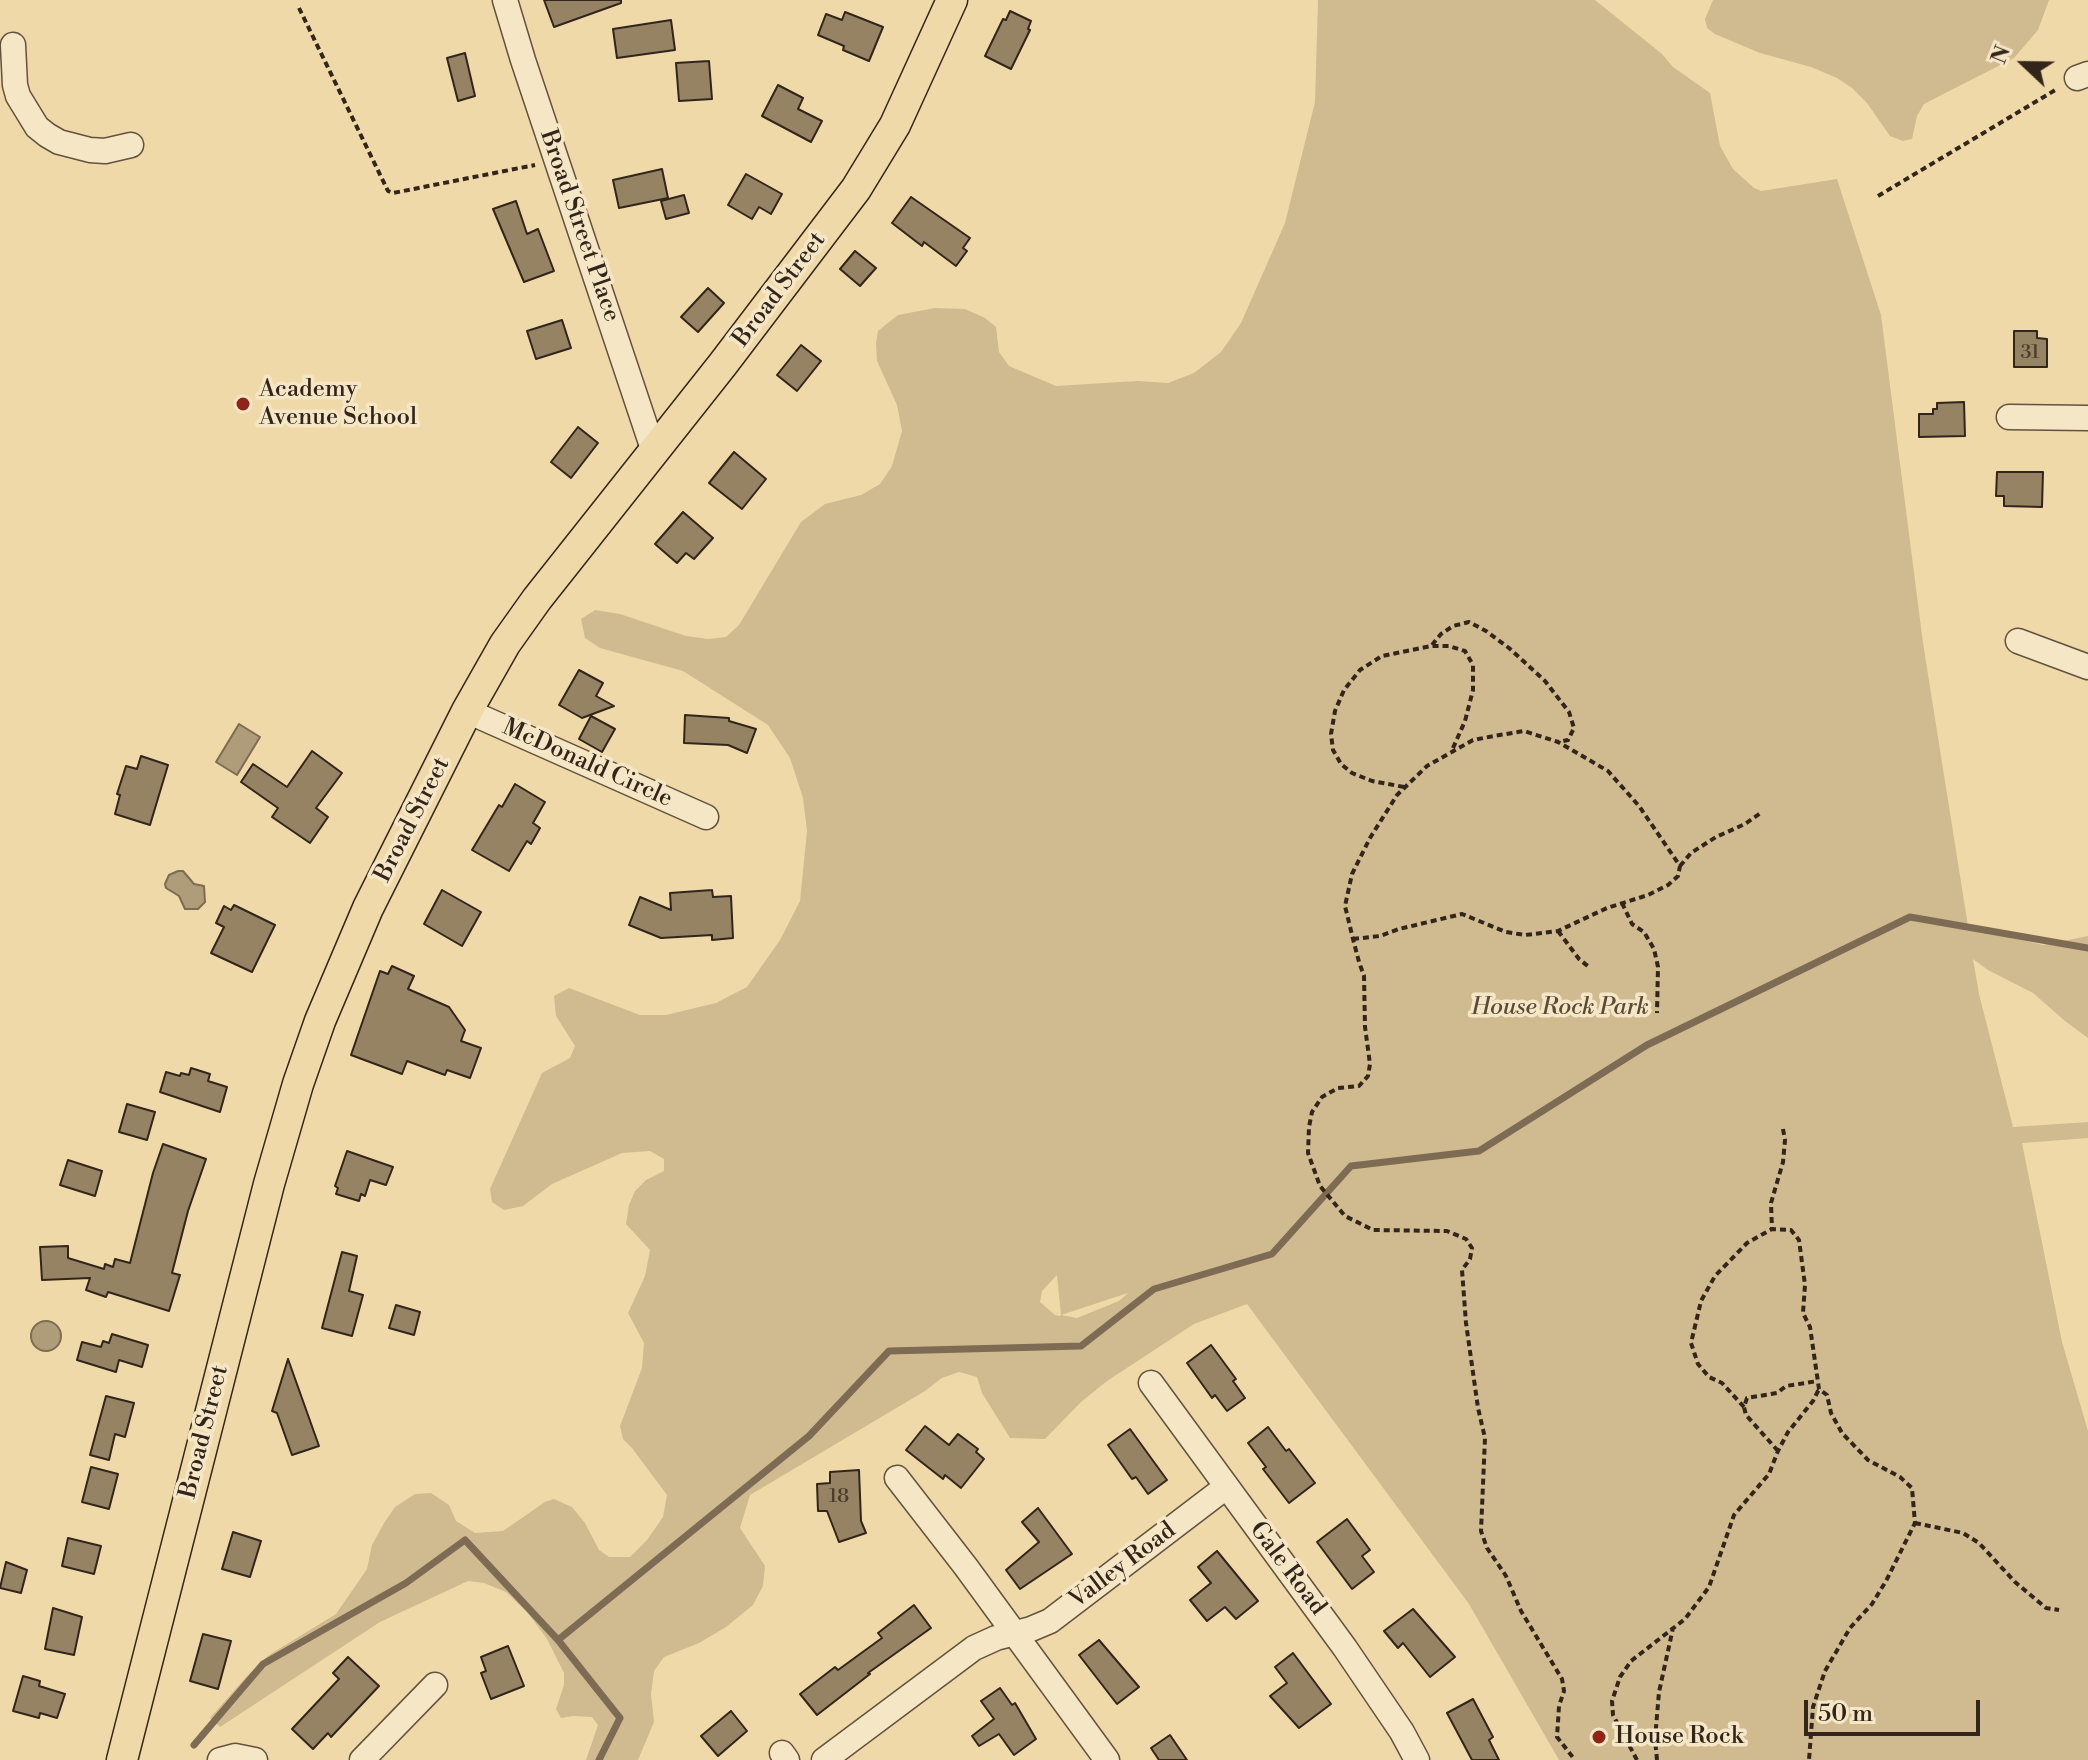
<!DOCTYPE html>
<html>
<head>
<meta charset="utf-8">
<style>
	body { margin:0 }
	#map { position:relative; width:2088px; height:1760px; overflow:hidden; background:#f0d9a8; font-family:"Libre Bodoni",serif }
	canvas { display:block }
	.north { position:absolute; left:1984px; top:24px; width:80px; height:80px; -webkit-text-stroke:6px #f5e6c6; paint-order:stroke; rotate:292deg; font-size:22px; font-weight:700; line-height:32px; text-align:center; color:#32251b }
	.north::after { content:''; display:block; margin:auto; width:28px; height:36px; background:#32251b; clip-path:polygon(50% 0,100% 100%,50% 72%,0 100%) }
	.scale { position:absolute; left:1804px; top:1700px; width:176px; height:36px; box-sizing:border-box; border:4px solid #32251b; border-top:0; padding-left:10px; font-size:24px; line-height:28px; white-space:nowrap; color:#32251b; -webkit-text-stroke:6px #f5e6c6; paint-order:stroke }
</style>
</head>
<body>
<div id="map">
<canvas width="2088" height="1760"></canvas>
<div class="north">N</div>
<div class="scale">50 m</div>
</div>
<script>
const ctx = document.querySelector('canvas').getContext('2d');
ctx.lineJoin = 'round';
function paint(path, color) {
  ctx.fillStyle = color;
  ctx.fill(path, 'evenodd');
}
function toPath(rows) {
  const path = new Path2D();
  for (const r of rows) {
    if (r.length === 3) {
      path.moveTo(r[0] + r[2], r[1]);
      path.arc(r[0], r[1], r[2], 0, 2 * Math.PI);
      continue;
    }
    path.moveTo(r[0], r[1]);
    for (let i = 2; i < r.length; i += 2) path.lineTo(r[i], r[i + 1]);
  }
  return path;
}
function stroke(path, color, width, dash) {
  ctx.strokeStyle = color;
  ctx.lineWidth = width;
  ctx.lineCap = dash ? 'butt' : 'round';
  ctx.setLineDash(dash || []);
  ctx.stroke(path);
}
function drawText(font, color, halo, rows, align = 'center') {
  ctx.font = font + ' "Libre Bodoni",serif';
  ctx.lineWidth = 7;
  ctx.setLineDash([]);
  ctx.textBaseline = 'middle';
  ctx.strokeStyle = halo;
  ctx.fillStyle = color;
  for (const [text, x, y, turn = 0] of rows) {
    ctx.save();
    ctx.translate(x, y);
    ctx.rotate((+turn || 0) * Math.PI / 180);
    ctx.textAlign = isNaN(turn) ? turn : align;
    if (halo) ctx.strokeText(text, 0, 0);
    ctx.fillText(text, 0, 0);
    ctx.restore();
  }
}
const green = toPath([
	[1318,0,1595,0,1662,54,1673,67,1710,93,1720,146,1733,169,1754,188,1761,191,1837,179,1881,315,1923,643,1968,926,2043,945,2088,936,2088,1038,2065,1021,2033,993,1988,970,1973,959,1979,994,2013,1127,2088,1122,2088,1138,2022,1143,2062,1342,2088,1431,2088,1760,1559,1760,1469,1604,1247,1304,1194,1324,1107,1381,1081,1402,1045,1439,1010,1438,982,1393,977,1377,959,1372,942,1378,925,1391,750,1495,740,1528,765,1566,763,1586,753,1605,726,1627,699,1643,664,1657,654,1671,651,1694,654,1722,638,1760,586,1760,598,1725,592,1717,573,1716,561,1718,556,1709,564,1685,564,1673,547,1639,528,1613,506,1592,484,1583,468,1581,380,1622,220,1727,210,1718,247,1676,269,1655,336,1614,367,1569,372,1545,384,1523,395,1507,415,1494,431,1493,449,1505,456,1521,475,1533,503,1531,545,1502,554,1499,572,1507,585,1523,599,1550,609,1557,630,1557,647,1540,663,1517,667,1495,632,1448,623,1439,620,1426,642,1368,644,1343,628,1313,645,1276,650,1250,626,1224,629,1205,635,1191,646,1180,664,1171,664,1159,650,1151,622,1153,552,1184,523,1206,504,1210,492,1202,490,1189,542,1073,570,1058,575,1046,556,1016,554,996,569,988,640,1015,666,1015,716,1003,747,987,780,940,800,901,807,831,803,798,790,758,768,725,683,671,600,648,585,638,581,619,595,610,620,614,686,636,708,639,726,637,739,625,801,522,825,504,861,495,880,484,892,466,902,431,897,405,877,361,876,343,878,331,898,315,935,308,965,309,985,318,996,327,999,352,1009,366,1056,386,1137,381,1168,383,1194,373,1221,352,1241,323,1285,223,1315,102],
	[1057,1275,1061,1315,1060,1316,1055,1315,1040,1302,1042,1291],
	[1128,1293,1119,1301,1077,1318,1061,1315],
	[1713,0,2049,0,2038,30,2014,58,1924,104,1917,116,1912,139,1903,141,1890,136,1867,103,1852,88,1837,78,1811,67,1760,53,1715,34,1707,28,1705,19]
]);
const water = toPath([
	[239,724,260,737,237,775,216,762,239,724],
	[178,871,183,871,194,884,204,886,205,902,198,909,185,909,179,896,166,888,165,884,169,875,178,871],
	[46,1336,15]
]);
const stream = toPath([
	[558,1640,809,1436,889,1351,1081,1346,1154,1289,1272,1254,1351,1166,1479,1151,1647,1045,1910,917,2088,948],
	[194,1745,263,1664,406,1583,465,1540,558,1640,620,1718,599,1760]
]);
const building = toPath([
	[544,0,621,0,621,3,554,27,544,0],
	[1010,11,1031,21,1028,29,1030,30,1011,69,985,56,1003,19,1006,20,1010,11],
	[845,12,883,27,869,61,843,50,844,46,818,35,826,14,842,20,845,12],
	[671,20,675,50,617,58,613,29,671,20],
	[465,53,475,96,458,101,447,58,465,53],
	[709,61,712,99,679,101,676,63,709,61],
	[778,85,803,98,798,109,822,121,811,142,762,116,778,85],
	[662,169,668,198,619,208,613,180,662,169],
	[746,174,782,194,771,214,759,207,752,219,728,205,746,174],
	[684,195,689,213,666,219,661,201,684,195],
	[911,197,970,238,963,248,967,251,956,266,924,242,922,246,892,223,911,197],
	[516,201,527,234,538,229,554,271,524,282,493,209,516,201],
	[855,251,876,268,860,286,840,269,855,251],
	[708,288,724,303,698,332,681,317,708,288],
	[562,320,571,348,536,359,527,331,562,320],
	[2014,331,2037,331,2037,338,2047,339,2047,367,2014,367,2014,331],
	[801,345,821,361,797,391,777,375,801,345],
	[1964,402,1965,436,1919,437,1919,414,1933,414,1933,409,1937,409,1937,403,1964,402],
	[578,427,598,443,571,478,551,462,578,427],
	[734,452,766,479,742,509,709,483,734,452],
	[1997,472,2043,472,2042,507,2004,506,2004,496,1996,496,1997,472],
	[683,512,713,538,694,559,686,553,677,563,655,544,683,512],
	[579,670,603,683,596,696,614,706,582,718,559,705,579,670],
	[685,715,729,718,729,721,756,729,747,753,728,745,684,743,685,715],
	[591,716,615,729,602,752,579,739,591,716],
	[312,751,342,773,316,808,328,817,310,843,272,817,278,808,241,782,253,764,287,787,312,751],
	[141,756,168,765,150,825,115,814,120,795,117,794,126,766,137,769,141,756],
	[515,784,545,802,533,823,540,828,531,844,527,841,509,871,472,850,499,805,502,807,515,784],
	[442,890,481,912,462,946,424,924,442,890],
	[712,890,713,897,731,896,733,938,712,940,712,935,661,938,629,925,640,897,671,910,670,893,712,890],
	[234,905,275,925,252,972,211,953,224,927,216,923,224,906,231,910,234,905],
	[392,966,414,976,408,989,449,1007,465,1030,461,1041,481,1048,470,1078,447,1070,445,1075,407,1061,402,1074,351,1055,380,971,388,974,392,966],
	[191,1068,210,1074,208,1081,227,1087,220,1112,160,1092,166,1072,180,1076,181,1073,189,1075,191,1068],
	[127,1104,155,1112,147,1140,119,1132,127,1104],
	[163,1144,206,1159,188,1211,172,1273,180,1275,169,1311,108,1292,106,1297,86,1290,90,1278,42,1280,40,1247,68,1246,68,1258,104,1269,105,1264,113,1267,115,1259,130,1263,153,1173,163,1144],
	[347,1151,393,1167,386,1185,370,1180,365,1196,361,1194,359,1201,336,1194,338,1188,335,1186,347,1151],
	[68,1160,102,1171,95,1196,60,1185,68,1160],
	[342,1252,357,1256,349,1291,363,1295,352,1336,322,1328,342,1252],
	[396,1305,420,1312,414,1335,389,1328,396,1305],
	[112,1334,148,1345,142,1367,119,1360,116,1372,77,1360,82,1342,101,1347,103,1341,109,1343,112,1334],
	[1211,1345,1236,1379,1233,1381,1245,1398,1227,1411,1215,1395,1212,1398,1187,1363,1211,1345],
	[288,1359,319,1446,292,1455,277,1413,272,1411,288,1359],
	[106,1396,134,1403,125,1437,115,1434,109,1460,90,1455,106,1396],
	[925,1426,949,1445,958,1434,978,1449,976,1452,984,1459,961,1488,945,1475,943,1479,906,1450,925,1426],
	[1268,1427,1286,1451,1289,1449,1315,1483,1289,1503,1263,1469,1266,1467,1248,1443,1268,1427],
	[1130,1429,1167,1480,1148,1494,1136,1477,1132,1479,1108,1445,1130,1429],
	[91,1467,118,1474,109,1509,82,1502,91,1467],
	[859,1470,861,1521,866,1533,839,1542,827,1511,818,1511,817,1484,830,1483,830,1472,859,1470],
	[1038,1508,1072,1554,1020,1589,1006,1570,1039,1542,1022,1522,1038,1508],
	[1347,1519,1370,1550,1362,1556,1374,1572,1352,1589,1317,1542,1347,1519],
	[233,1532,261,1541,250,1577,222,1569,233,1532],
	[68,1538,101,1546,94,1574,62,1566,68,1538],
	[1217,1551,1258,1601,1236,1619,1225,1607,1207,1621,1190,1600,1211,1583,1198,1567,1217,1551],
	[6,1562,27,1570,21,1593,0,1588,6,1562],
	[914,1605,931,1628,868,1673,870,1674,817,1715,800,1694,835,1667,838,1670,882,1638,878,1633,914,1605],
	[53,1608,82,1617,74,1655,45,1649,53,1608],
	[1413,1609,1455,1657,1430,1677,1403,1643,1398,1648,1384,1631,1413,1609],
	[203,1634,231,1641,218,1689,190,1681,203,1634],
	[1099,1640,1139,1687,1117,1704,1079,1655,1099,1640],
	[508,1646,524,1686,491,1699,481,1673,486,1671,481,1657,508,1646],
	[1293,1653,1331,1704,1299,1728,1270,1696,1287,1683,1275,1667,1293,1653],
	[348,1657,379,1686,331,1737,328,1733,313,1749,292,1729,339,1679,333,1673,348,1657],
	[23,1676,40,1681,39,1686,65,1694,57,1718,40,1713,39,1718,13,1711,23,1676],
	[1000,1688,1012,1705,1015,1703,1036,1739,1014,1755,999,1734,979,1746,972,1736,994,1719,981,1701,1000,1688],
	[1473,1699,1493,1737,1489,1740,1499,1760,1472,1760,1447,1713,1473,1699],
	[731,1711,747,1731,718,1756,701,1736,731,1711],
	[1170,1735,1187,1760,1159,1760,1151,1748,1170,1735]
]);
const path = toPath([
	[299,8,388,191,393,193,535,165],
	[1878,196,2057,89],
	[1432,645,1441,634,1453,626,1469,622,1486,631,1509,648,1545,681,1569,712,1574,728,1568,740,1558,742],
	[1404,787,1372,781,1352,773,1341,764,1333,750,1331,734,1335,711,1344,690,1360,670,1382,656,1431,646,1449,646,1465,651,1473,665,1473,690,1465,721,1453,748],
	[1680,866,1691,853,1716,837,1745,824,1762,812],
	[1622,903,1632,924,1644,932,1654,949,1658,967,1657,1013],
	[1558,931,1579,959,1589,967],
	[1353,939,1380,936,1399,929,1462,914,1506,932,1525,935,1558,931,1607,908,1648,895,1668,885,1678,876,1680,866,1639,806,1608,771,1558,742,1524,731,1494,736,1473,740,1427,766,1397,795,1370,838,1352,874,1345,906,1353,939,1359,962,1364,976,1365,1027,1370,1064,1368,1076,1359,1086,1338,1088,1322,1097,1312,1112,1309,1127,1308,1153,1320,1186,1345,1216,1373,1230,1447,1231,1466,1239,1472,1248,1470,1259,1462,1270,1466,1323,1478,1408,1485,1438,1481,1531,1487,1548,1506,1576,1521,1611,1562,1679,1564,1691,1559,1706,1557,1737,1575,1760],
	[1783,1129,1785,1140,1783,1162,1771,1203,1772,1229,1791,1230,1799,1240,1805,1285,1803,1313,1810,1327,1819,1389,1827,1395,1831,1413,1842,1433,1868,1460,1900,1477,1912,1488,1915,1523,1886,1581,1872,1604,1850,1628,1825,1671,1813,1707,1809,1760],
	[1744,1407,1722,1383,1709,1377,1698,1364,1691,1343,1701,1301,1715,1276,1747,1243,1772,1229],
	[1778,1451,1746,1415,1744,1407,1747,1398,1777,1393,1786,1386,1818,1381],
	[1915,1523,1963,1533,1979,1543,2015,1582,2046,1608,2059,1610],
	[1637,1760,1613,1715,1612,1701,1620,1677,1631,1661,1685,1619,1709,1587,1734,1515,1769,1474,1778,1451,1788,1432,1813,1401,1819,1389],
	[1657,1760,1655,1739,1659,1692,1673,1628]
]);
const minor = toPath([
	[505,0,523,60,654,452],
	[13,45,15,85,18,96,37,127,47,135,59,142,90,150,105,151,131,145],
	[2077,78,2088,74],
	[2009,417,2088,418],
	[2018,641,2088,667],
	[467,711,706,817],
	[1151,1383,1345,1648,1402,1732,1417,1760],
	[897,1478,966,1567,1107,1760],
	[782,1753,787,1760],
	[220,1760,235,1756,255,1760],
	[362,1760,435,1685],
	[824,1760,974,1648,996,1638,1031,1629,1050,1621,1226,1487]
]);
const major = toPath([
	[122,1760,269,1184,298,1084,320,1021,368,908,467,711,505,644,537,599,723,364,856,189,895,125,952,0]
]);
const markers = [
	[243,404,8,"#8f2418"],
	[1599,1737,8,"#8f2418"]
];
const numberNames = [
	["31",2030,353],
	["18",839,1497]
];
const streetNames = [
	["Broad Street Place",579,226,71],
	["Broad Street",780,290,-53],
	["McDonald Circle",587,764,24],
	["Broad Street",413,820,-63],
	["Broad Street",205,1432,-76],
	["Valley Road",1123,1566,-37],
	["Gale Road",1287,1569,53]
];
const poiNames = [
	["Academy",259,390],
	["Avenue School",259,418],
	["House Rock",1615,1737]
];
const parkNames = [
	["House Rock Park",1560,1008]
];
paint(green, '#d0ba90');
paint(water, '#af9c78');
stroke(water, '#7d6c53', 2);
stroke(stream, '#7d6c53', 7);
paint(building, '#958364');
stroke(building, '#32251b', 2);
stroke(minor, '#62523e', 27);
stroke(major, '#32251b', 33);
stroke(path, '#32251b', 4, [6, 4]);
stroke(minor, '#f5e6c6', 24);
stroke(major, '#f0d9a8', 30);
for (const [x, y, r, color] of markers) {
  const dot = new Path2D();
  dot.arc(x, y, r, 0, 2 * Math.PI);
  ctx.fillStyle = color;
  ctx.fill(dot);
  stroke(dot, '#f5e6c6', 3);
}
drawText('20px', '#4b3c2d', null, numberNames);
drawText('24px', '#32251b', '#f5e6c6', streetNames);
drawText('24px', '#32251b', '#f5e6c6', poiNames, 'left');
drawText('italic 24px', '#5a4a38', '#f5e6c6', parkNames);
</script>
</body>
</html>
